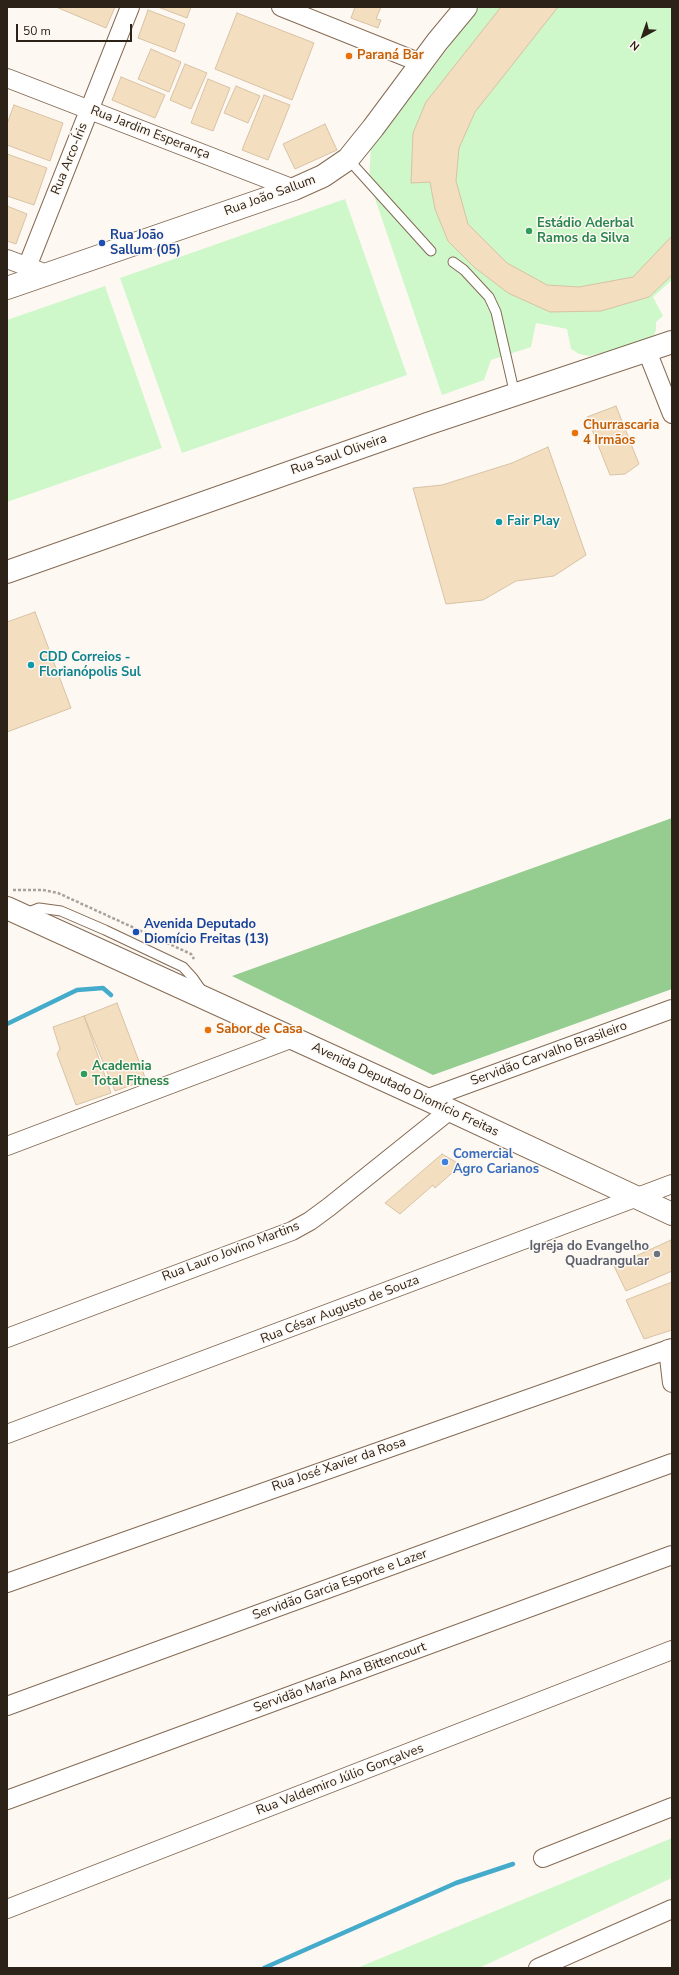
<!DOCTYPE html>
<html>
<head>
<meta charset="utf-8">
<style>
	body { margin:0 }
	#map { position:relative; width:679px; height:1975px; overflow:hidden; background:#fef8f3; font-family:"Nunito Sans",sans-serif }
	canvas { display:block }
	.frame { position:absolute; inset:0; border:8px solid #2c2218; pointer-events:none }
	.north { position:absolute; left:623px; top:16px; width:40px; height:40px; -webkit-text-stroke:3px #fef8f3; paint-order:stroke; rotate:220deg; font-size:11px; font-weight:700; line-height:16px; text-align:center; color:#2c2218 }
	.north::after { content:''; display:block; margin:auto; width:14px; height:18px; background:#2c2218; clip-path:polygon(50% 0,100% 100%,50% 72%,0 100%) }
	.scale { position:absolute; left:16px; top:24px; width:116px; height:18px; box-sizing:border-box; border:2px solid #2c2218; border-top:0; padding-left:5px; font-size:12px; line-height:14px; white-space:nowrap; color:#2c2218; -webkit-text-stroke:3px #fef8f3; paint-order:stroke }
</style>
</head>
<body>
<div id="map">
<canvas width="679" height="1975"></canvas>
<div class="frame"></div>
<div class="north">N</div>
<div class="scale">50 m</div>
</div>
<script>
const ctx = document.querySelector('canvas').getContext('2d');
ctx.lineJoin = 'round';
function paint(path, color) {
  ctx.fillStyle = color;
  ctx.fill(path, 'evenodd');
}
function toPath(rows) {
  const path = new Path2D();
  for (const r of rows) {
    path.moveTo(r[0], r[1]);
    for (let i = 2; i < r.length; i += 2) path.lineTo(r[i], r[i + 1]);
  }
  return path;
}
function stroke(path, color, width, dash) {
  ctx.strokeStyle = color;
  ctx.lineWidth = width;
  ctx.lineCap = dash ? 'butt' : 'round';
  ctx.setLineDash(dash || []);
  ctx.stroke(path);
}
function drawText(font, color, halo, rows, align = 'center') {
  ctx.font = font + ' "Nunito Sans",sans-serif';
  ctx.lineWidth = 3;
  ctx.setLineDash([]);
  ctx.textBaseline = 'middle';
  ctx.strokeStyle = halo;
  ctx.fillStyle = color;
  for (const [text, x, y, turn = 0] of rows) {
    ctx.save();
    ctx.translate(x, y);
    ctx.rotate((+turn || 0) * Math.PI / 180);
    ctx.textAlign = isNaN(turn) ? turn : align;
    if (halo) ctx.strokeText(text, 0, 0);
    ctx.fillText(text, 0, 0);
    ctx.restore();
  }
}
const green = toPath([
	[479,7,672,7,672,280,653,297,663,316,656,322,656,330,652,340,589,356,579,354,571,349,567,329,536,323,531,347,491,360,484,380,442,395,369,181,371,145,393,121],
	[345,199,407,375,182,453,120,278],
	[105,286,162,448,7,502,7,320],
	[672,1838,672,1878,479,1968,357,1968]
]);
const forest = toPath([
	[672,818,672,989,433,1075,232,976]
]);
const stream = toPath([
	[7,1024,77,990,103,988,111,995],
	[264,1968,456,1883,513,1864]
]);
const building = toPath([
	[56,7,115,7,106,28,56,7],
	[158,7,191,7,187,18,158,7],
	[355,7,381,7,376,19,381,20,378,28,351,18,355,7],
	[501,7,558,7,475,112,459,148,456,181,468,224,507,263,547,285,579,287,633,277,672,236,672,275,649,297,601,311,550,312,508,293,474,267,448,241,435,209,430,182,411,183,413,133,426,102,501,7],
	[148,10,185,24,175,52,138,38,148,10],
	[237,13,314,43,292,100,215,69,237,13],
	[151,49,181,62,169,92,138,79,151,49],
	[185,64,207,73,191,109,170,100,185,64],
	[121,77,165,95,155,118,112,100,121,77],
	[208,79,230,88,213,131,191,123,208,79],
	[236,86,260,96,248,123,224,113,236,86],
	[264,95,290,105,268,160,242,150,264,95],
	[14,105,63,123,50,161,7,145,7,124,14,105],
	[325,124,337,150,295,169,283,144,325,124],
	[7,154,47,168,34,205,7,196,7,154],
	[7,206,27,214,16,244,7,241,7,206],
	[616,406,639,464,625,474,610,475,587,417,616,406],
	[548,447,586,555,554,576,516,581,483,600,446,604,413,488,442,485,512,463,548,447],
	[35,612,71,708,7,732,7,622,35,612],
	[117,1003,146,1080,115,1091,84,1016,117,1003],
	[84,1016,111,1093,76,1105,57,1054,60,1049,53,1027,84,1016],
	[442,1154,461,1165,435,1188,433,1185,400,1214,385,1203,442,1154],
	[671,1240,672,1271,626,1291,614,1266,671,1240],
	[672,1282,672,1330,644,1339,626,1300,672,1282]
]);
const path = toPath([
	[13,890,43,890,58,893,191,954,194,959]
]);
const lane = toPath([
	[348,159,431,251],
	[453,262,464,270,489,297,496,312,515,395],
	[26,913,39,908,61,911,105,930,183,967,193,978,202,991]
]);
const street = toPath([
	[281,7,421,63],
	[7,78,294,189],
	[7,259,39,271],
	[27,267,130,7],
	[647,351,672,414],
	[426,1099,672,1009],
	[7,1146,293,1038],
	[7,1338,292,1231,310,1221,329,1207,450,1110],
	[668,1349,672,1383],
	[7,1434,672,1184],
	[7,1583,672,1348],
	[7,1706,672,1463],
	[7,1800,672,1555],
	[543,1858,672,1807],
	[7,1909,672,1650],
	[538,1968,672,1909]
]);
const secondary = toPath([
	[7,288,294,189,323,176,348,159,373,128,437,42,466,7],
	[7,572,427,424,672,342],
	[7,908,426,1099,672,1214]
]);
const markers = [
	[349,56,4,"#e8710a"],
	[529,231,4,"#2e9e5b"],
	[102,243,4,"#1a4fb4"],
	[575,433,4,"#e8710a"],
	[499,522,4,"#0f9aa8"],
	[31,665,4,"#0f9aa8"],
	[136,932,4,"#1a4fb4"],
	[208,1030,4,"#e8710a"],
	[84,1074,4,"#2e9e5b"],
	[445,1162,4,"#3f7fe0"],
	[657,1254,4,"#6b7280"]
];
const foodNames = [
	["Paraná Bar",357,56],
	["Churrascaria",583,426],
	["4 Irmãos",583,441],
	["Sabor de Casa",216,1030]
];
const streetNames = [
	["Rua Jardim Esperança",150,133,21],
	["Rua Arco-Íris",70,159,-68],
	["Rua João Sallum",270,196,-20],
	["Rua Saul Oliveira",339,455,-19],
	["Servidão Carvalho Brasileiro",549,1054,-20],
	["Avenida Deputado Diomício Freitas",405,1090,25],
	["Rua Lauro Jovino Martins",231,1252,-21],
	["Rua César Augusto de Souza",340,1310,-21],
	["Rua José Xavier da Rosa",339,1465,-19],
	["Servidão Garcia Esporte e Lazer",340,1585,-20],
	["Servidão Maria Ana Bittencourt",340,1678,-20],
	["Rua Valdemiro Júlio Gonçalves",340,1780,-21]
];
const leisureNames = [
	["Estádio Aderbal",537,224],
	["Ramos da Silva",537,239],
	["Academia",92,1067],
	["Total Fitness",92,1082]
];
const transitNames = [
	["Rua João",110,236],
	["Sallum (05)",110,251],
	["Avenida Deputado",144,925],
	["Diomício Freitas (13)",144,940]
];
const cultureNames = [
	["Fair Play",507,522],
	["CDD Correios -",39,658],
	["Florianópolis Sul",39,673]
];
const shopNames = [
	["Comercial",453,1155],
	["Agro Carianos",453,1170]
];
const worshipNames = [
	["Igreja do Evangelho",649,1247],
	["Quadrangular",649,1262]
];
paint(green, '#cef8ca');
paint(forest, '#94cd8f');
stroke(stream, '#45abca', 4.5);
paint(building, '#f4dec0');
stroke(building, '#d7c2a4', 1);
stroke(lane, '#846b54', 11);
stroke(street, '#846b54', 20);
stroke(secondary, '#846b54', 24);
stroke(path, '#a9a19a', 2.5, [3, 2]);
stroke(lane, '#fff', 9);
stroke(street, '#fff', 18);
stroke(secondary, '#fff', 22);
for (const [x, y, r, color] of markers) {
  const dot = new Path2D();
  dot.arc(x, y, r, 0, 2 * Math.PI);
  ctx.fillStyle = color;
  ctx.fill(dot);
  stroke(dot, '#fef8f3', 1.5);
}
drawText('bold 13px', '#c56008', '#fef8f3', foodNames, 'left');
drawText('13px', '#2c2218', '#fef8f3', streetNames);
drawText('bold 13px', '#27864d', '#fef8f3', leisureNames, 'left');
drawText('bold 13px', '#164399', '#fef8f3', transitNames, 'left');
drawText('bold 13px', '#0d838f', '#fef8f3', cultureNames, 'left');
drawText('bold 13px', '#366cbe', '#fef8f3', shopNames, 'left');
drawText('bold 13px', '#5b616d', '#fef8f3', worshipNames, 'right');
</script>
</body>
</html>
